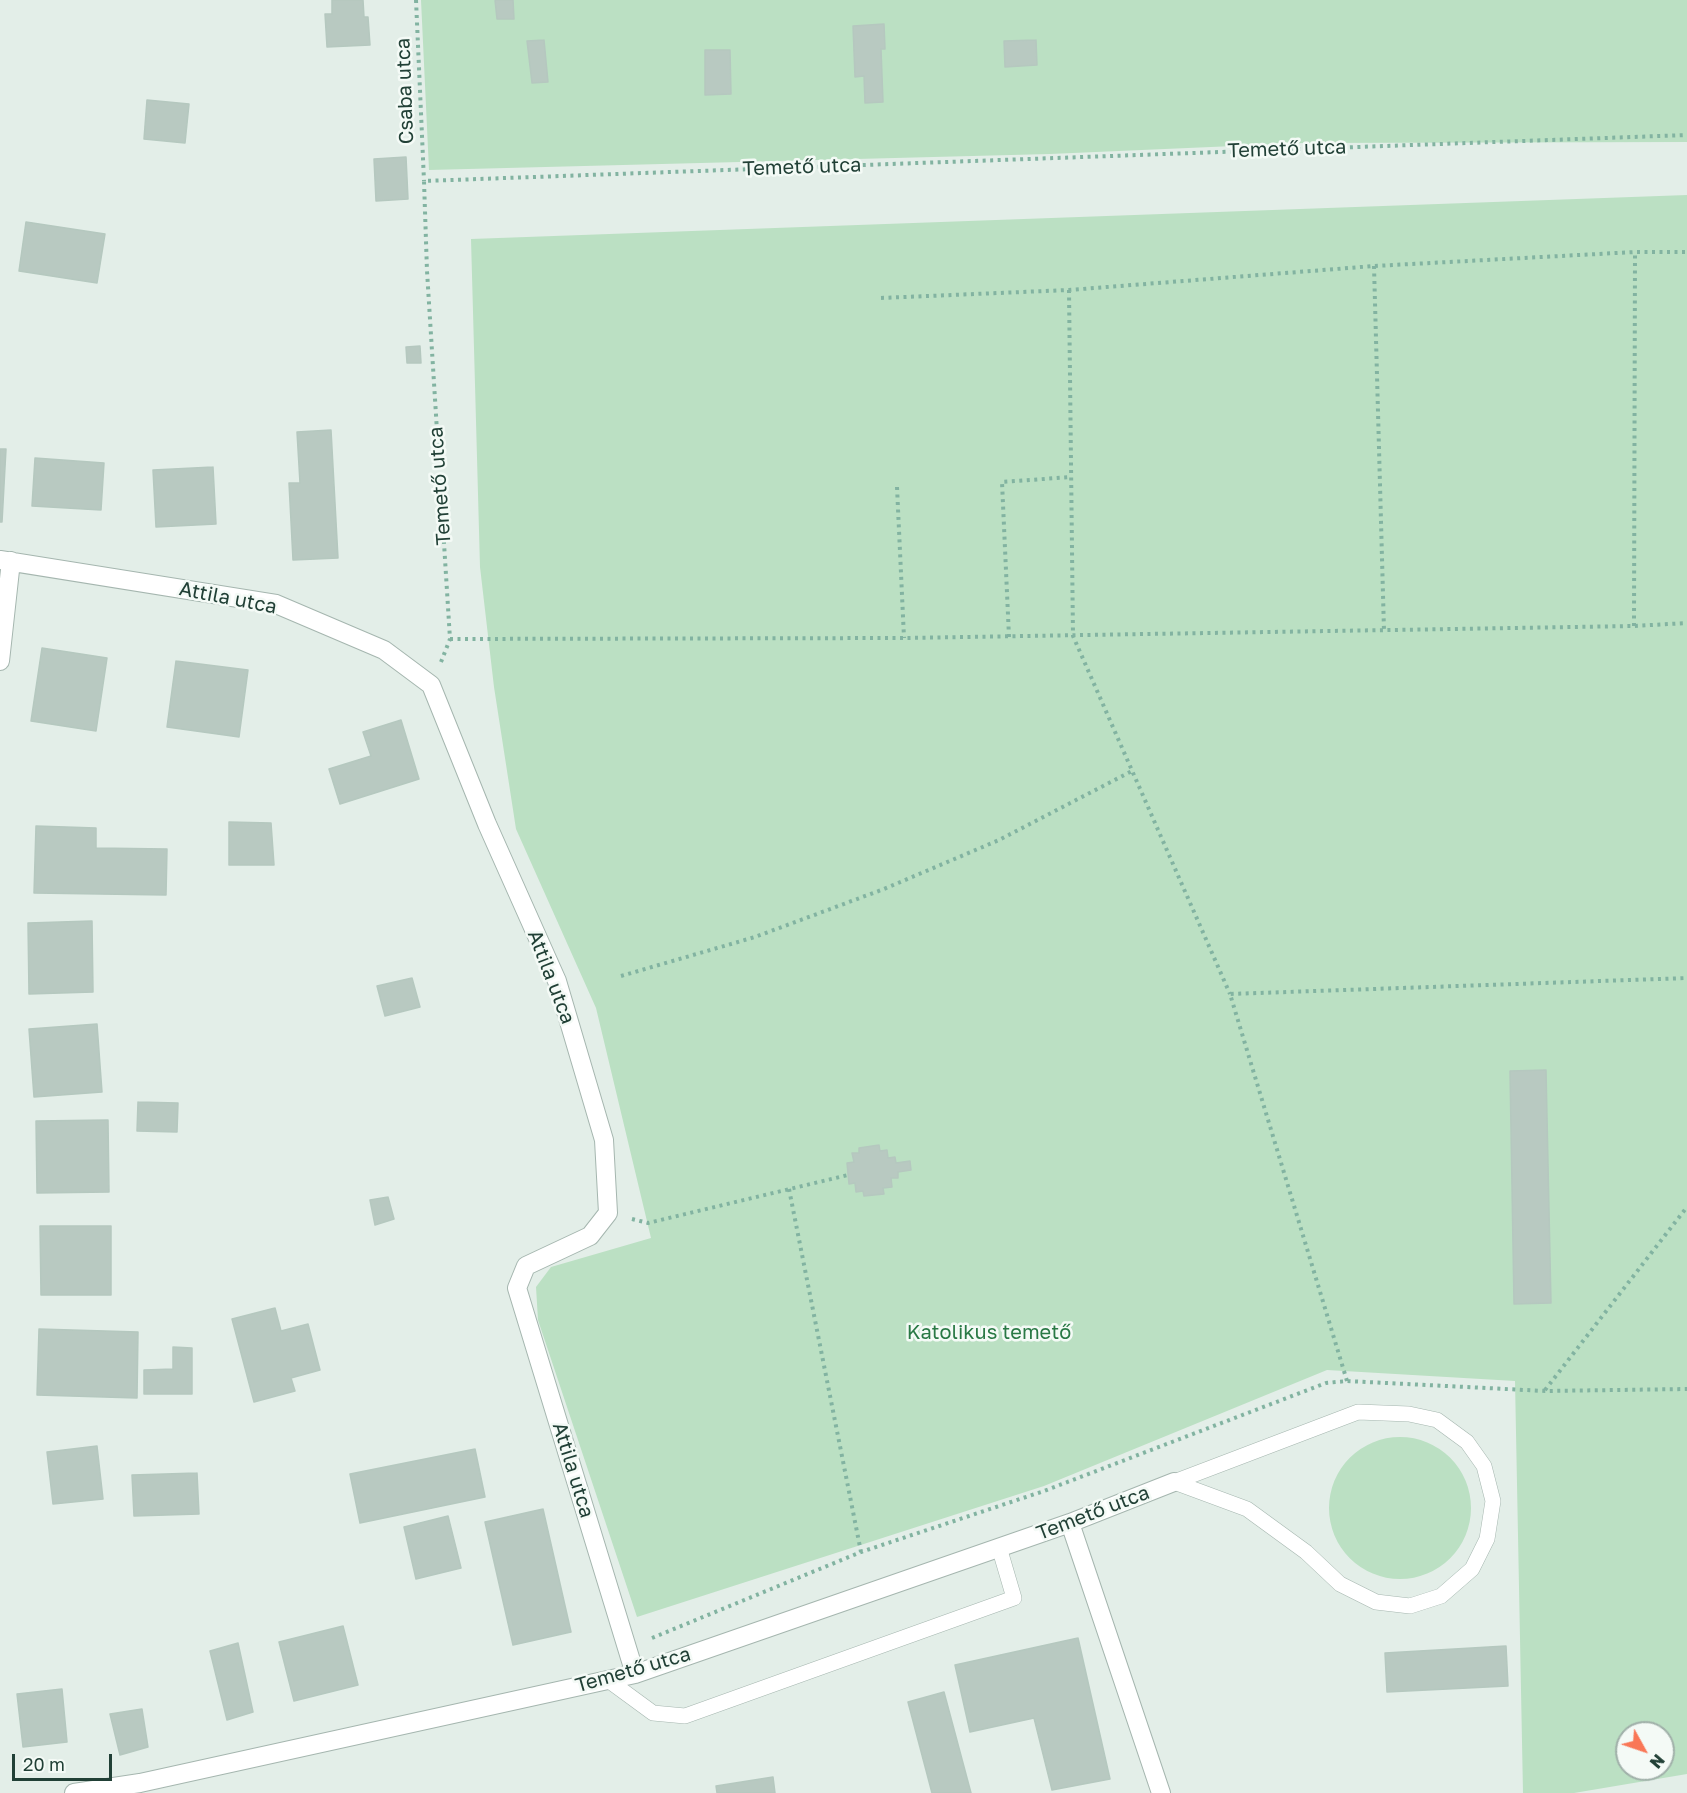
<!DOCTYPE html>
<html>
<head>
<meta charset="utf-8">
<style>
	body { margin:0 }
	#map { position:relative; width:1687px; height:1793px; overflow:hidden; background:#e3eee8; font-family:"Golos Text",sans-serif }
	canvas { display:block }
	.north { position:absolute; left:1615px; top:1721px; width:60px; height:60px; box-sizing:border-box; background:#f4faf6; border:2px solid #a0b0a9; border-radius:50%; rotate:130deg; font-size:16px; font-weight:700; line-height:24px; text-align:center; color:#214036 }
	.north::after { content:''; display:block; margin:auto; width:21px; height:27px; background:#f97756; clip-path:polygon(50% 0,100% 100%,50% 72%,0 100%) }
	.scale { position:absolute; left:12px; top:1754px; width:100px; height:27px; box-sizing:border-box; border:3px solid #214036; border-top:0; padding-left:8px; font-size:18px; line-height:21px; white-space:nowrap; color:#214036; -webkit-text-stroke:4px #f4faf6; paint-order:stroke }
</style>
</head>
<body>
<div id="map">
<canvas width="1687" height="1793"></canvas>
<div class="north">N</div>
<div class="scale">20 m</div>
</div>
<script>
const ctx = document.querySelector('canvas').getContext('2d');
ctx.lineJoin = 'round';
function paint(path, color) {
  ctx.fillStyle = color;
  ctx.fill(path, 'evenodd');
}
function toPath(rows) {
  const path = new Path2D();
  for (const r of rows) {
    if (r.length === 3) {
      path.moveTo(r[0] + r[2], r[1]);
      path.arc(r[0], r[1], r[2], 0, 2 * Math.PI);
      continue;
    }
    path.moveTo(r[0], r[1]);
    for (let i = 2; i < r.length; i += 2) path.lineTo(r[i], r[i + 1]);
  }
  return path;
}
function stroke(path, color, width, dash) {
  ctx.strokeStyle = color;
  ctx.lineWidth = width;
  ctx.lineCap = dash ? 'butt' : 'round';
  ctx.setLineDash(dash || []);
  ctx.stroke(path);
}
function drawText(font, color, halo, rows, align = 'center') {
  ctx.font = font + ' "Golos Text",sans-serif';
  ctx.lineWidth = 5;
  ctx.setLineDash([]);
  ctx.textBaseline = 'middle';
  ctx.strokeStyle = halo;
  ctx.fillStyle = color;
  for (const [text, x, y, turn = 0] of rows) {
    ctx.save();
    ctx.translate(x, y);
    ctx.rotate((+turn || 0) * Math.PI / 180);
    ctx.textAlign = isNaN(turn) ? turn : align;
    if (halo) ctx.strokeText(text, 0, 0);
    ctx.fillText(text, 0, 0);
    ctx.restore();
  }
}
const green = toPath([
	[421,0,1687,0,1687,142,1303,143,1050,154,429,170],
	[1687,195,1687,1774,1574,1793,1523,1793,1515,1381,1327,1370,1044,1486,637,1617,538,1320,536,1287,551,1267,651,1238,596,1008,516,829,494,687,480,567,471,239],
	[1627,1733,1663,1733,1663,1769,1627,1769],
	[1400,1508,71]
]);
const building = toPath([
	[332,0,363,0,364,17,368,17,370,45,327,47,325,14,332,14,332,0],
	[495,0,513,0,514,19,497,19,495,0],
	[884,24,885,49,881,49,883,102,865,103,864,76,855,77,853,26,884,24],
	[544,40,548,82,532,83,527,41,544,40],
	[1036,40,1037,65,1005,67,1004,41,1036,40],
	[705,50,730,50,731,94,705,95,705,50],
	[147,100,189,104,185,143,144,139,147,100],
	[406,157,408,199,376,201,374,159,406,157],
	[26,222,105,234,97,283,19,271,26,222],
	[420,346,421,363,407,363,406,347,420,346],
	[331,430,338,558,293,560,289,483,300,483,297,432,331,430],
	[0,449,6,449,2,522,0,522,0,449],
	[35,458,104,463,101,510,32,506,35,458],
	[213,467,216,524,156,527,153,470,213,467],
	[42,648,107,658,96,731,31,721,42,648],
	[176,661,248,670,239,737,167,727,176,661],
	[401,720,419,779,340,804,329,769,371,756,363,732,401,720],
	[229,822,271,823,274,865,229,865,229,822],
	[36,826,96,828,96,848,167,849,166,895,34,893,36,826],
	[92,921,93,992,29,994,28,923,92,921],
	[412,978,420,1007,385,1016,377,986,412,978],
	[97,1024,102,1092,34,1097,29,1029,97,1024],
	[1546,1070,1551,1303,1514,1304,1510,1071,1546,1070],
	[138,1102,178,1103,177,1132,137,1131,138,1102],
	[108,1120,109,1192,37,1193,36,1121,108,1120],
	[879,1145,880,1151,887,1150,888,1158,895,1157,896,1163,910,1161,911,1170,898,1172,898,1178,891,1178,892,1187,883,1188,884,1194,864,1196,863,1191,856,1192,855,1183,849,1184,847,1163,854,1162,852,1153,859,1153,859,1148,879,1145],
	[388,1197,394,1219,375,1225,370,1200,388,1197],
	[40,1226,111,1226,111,1295,41,1295,40,1226],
	[275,1308,281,1331,308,1324,320,1370,291,1378,295,1391,254,1402,232,1319,275,1308],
	[39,1329,138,1332,137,1398,37,1395,39,1329],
	[173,1347,192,1348,192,1394,144,1394,144,1370,173,1369,173,1347],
	[97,1446,103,1499,53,1504,47,1452,97,1446],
	[475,1449,485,1497,360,1523,350,1474,475,1449],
	[197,1473,199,1514,134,1516,132,1475,197,1473],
	[543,1509,571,1632,513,1645,485,1522,543,1509],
	[448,1516,461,1568,416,1579,404,1527,448,1516],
	[343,1626,358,1685,294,1701,279,1642,343,1626],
	[1078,1638,1110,1779,1052,1790,1034,1718,970,1732,955,1665,1078,1638],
	[238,1643,253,1712,227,1720,210,1651,238,1643],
	[1506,1646,1508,1686,1387,1692,1385,1653,1506,1646],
	[62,1689,67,1742,23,1747,17,1694,62,1689],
	[944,1692,971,1793,932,1793,908,1702,944,1692],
	[142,1709,148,1747,120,1755,110,1714,142,1709],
	[773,1777,775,1793,717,1793,716,1786,773,1777]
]);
const path = toPath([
	[416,0,424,181],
	[1374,266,1384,631],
	[1069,290,1073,636,1230,994],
	[881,298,1069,290,1374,266,1635,252,1687,252],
	[897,487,904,638],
	[1634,626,1635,252],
	[1009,637,1002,482,1071,477],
	[450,639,904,638,1634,626,1687,623],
	[441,662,450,639,427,271,424,181,1687,135],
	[621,976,755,937,884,889,999,840,1132,771],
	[789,1189,861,1552],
	[632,1219,648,1223,848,1175],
	[1347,1381,1230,994,1687,978],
	[1545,1390,1687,1207],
	[652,1638,861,1552,1044,1491,1326,1383,1347,1381,1545,1391,1687,1389]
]);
const lane = toPath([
	[1358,1412,1409,1414,1437,1420,1467,1442,1484,1466,1493,1501,1487,1539,1472,1569,1441,1596,1410,1606,1376,1602,1340,1584,1306,1552,1247,1509,1174,1482,1358,1412],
	[608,1680,653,1713,685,1716,1014,1598,999,1547]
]);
const street = toPath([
	[0,560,276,604,384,650,431,685,487,824,557,981,604,1140,608,1213,590,1236,526,1266,517,1288,635,1674],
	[0,661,11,561],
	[1070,1523,1161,1793],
	[74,1793,140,1783,635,1674,1070,1523,1174,1482]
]);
const streetNames = [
	["Csaba utca",405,91,-92],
	["Temető utca",1287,149,-2],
	["Temető utca",802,167,-2],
	["Temető utca",440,486,-94],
	["Attila utca",228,598,11],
	["Attila utca",551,977,69],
	["Attila utca",573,1470,73],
	["Temető utca",1093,1513,-21],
	["Temető utca",633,1670,-16]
];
const parkNames = [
	["Katolikus temető",989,1333]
];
paint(green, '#bbe0c3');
paint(building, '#b8c9c1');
stroke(building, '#b5c8bf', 1.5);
stroke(lane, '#a5b6af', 16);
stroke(street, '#a5b6af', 20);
stroke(path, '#82b3a1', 4, [3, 4.5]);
stroke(lane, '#fff', 15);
stroke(street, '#fff', 18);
drawText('20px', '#214036', '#f4faf6', streetNames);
drawText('20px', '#297945', '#f4faf6', parkNames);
</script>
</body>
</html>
